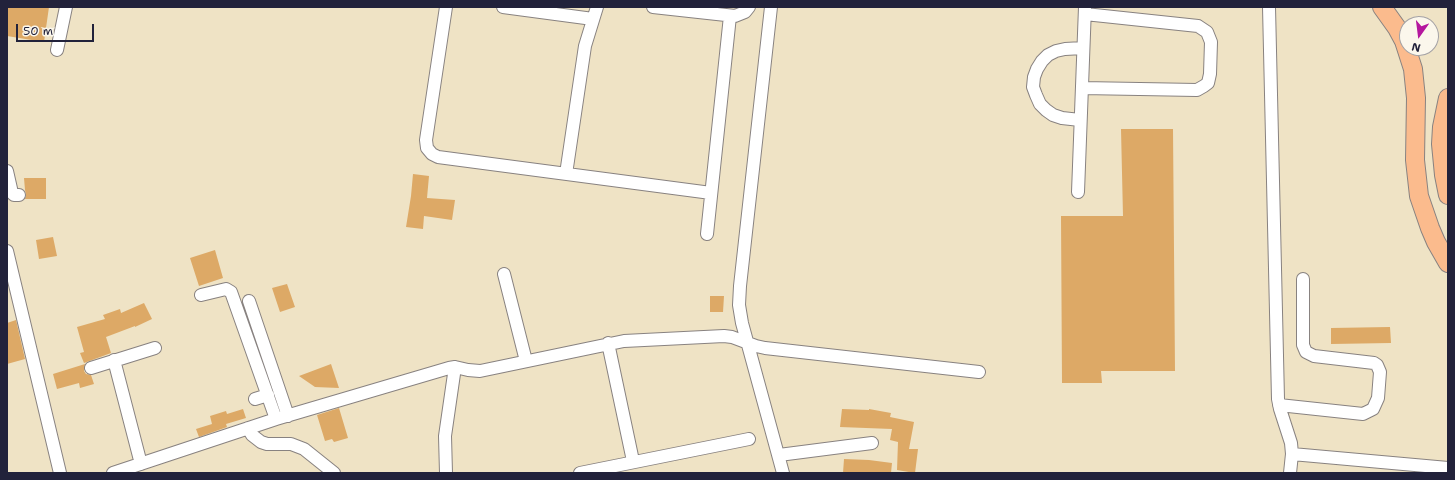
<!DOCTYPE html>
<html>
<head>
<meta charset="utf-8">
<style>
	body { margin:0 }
	#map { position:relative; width:1455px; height:480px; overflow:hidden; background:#efe3c5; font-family:"Shantell Sans",sans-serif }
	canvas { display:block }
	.frame { position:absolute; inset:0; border:8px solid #22223b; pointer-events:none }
	.north { position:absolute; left:1399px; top:16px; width:40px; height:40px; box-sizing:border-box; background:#fbf7ec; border:1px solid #a4a2a5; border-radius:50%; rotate:194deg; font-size:11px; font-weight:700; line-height:16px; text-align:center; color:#22223b }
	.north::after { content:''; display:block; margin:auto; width:14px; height:18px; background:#b5179e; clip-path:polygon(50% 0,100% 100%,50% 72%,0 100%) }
	.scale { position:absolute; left:16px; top:24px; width:78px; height:18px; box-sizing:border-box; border:2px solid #22223b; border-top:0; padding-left:5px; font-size:12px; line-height:14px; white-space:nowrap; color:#22223b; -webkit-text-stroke:3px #fbf7ec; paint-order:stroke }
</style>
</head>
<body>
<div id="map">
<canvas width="1455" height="480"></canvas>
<div class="frame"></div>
<div class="north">N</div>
<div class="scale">50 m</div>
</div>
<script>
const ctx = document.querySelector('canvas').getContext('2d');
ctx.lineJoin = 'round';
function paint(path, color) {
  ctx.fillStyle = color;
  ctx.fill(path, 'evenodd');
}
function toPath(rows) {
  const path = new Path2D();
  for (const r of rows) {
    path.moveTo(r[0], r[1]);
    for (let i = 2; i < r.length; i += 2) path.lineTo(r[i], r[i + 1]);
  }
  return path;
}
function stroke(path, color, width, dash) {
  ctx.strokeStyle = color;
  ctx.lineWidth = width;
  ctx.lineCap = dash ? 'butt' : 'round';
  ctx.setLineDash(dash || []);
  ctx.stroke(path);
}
const building = toPath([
	[7,7,49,7,44,42,7,36],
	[1121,129,1173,129,1175,371,1101,371,1102,383,1062,383,1061,216,1123,216],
	[413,174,429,176,427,198,455,200,452,220,424,216,423,229,406,227,411,196],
	[24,178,46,178,46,199,25,199,26,195,25,190],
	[53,237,57,256,39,259,36,240],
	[215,250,223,278,199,286,190,258],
	[287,284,295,307,280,312,272,288],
	[710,296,724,296,723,312,710,312],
	[144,303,152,319,135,327,135,326,106,337,111,353,84,363,80,353,84,352,77,327,105,319,103,315,120,309,121,313],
	[16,320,25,359,7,364,7,323],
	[1390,327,1391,343,1331,344,1331,328],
	[85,364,84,371,86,374,91,375,94,384,80,388,79,383,57,389,53,374],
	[331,364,339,388,315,387,299,376],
	[339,408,348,438,334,442,332,439,325,441,317,415],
	[243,409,246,418,226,424,227,427,199,437,196,429,212,424,210,416,226,411,227,414],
	[842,409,869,410,869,409,891,413,890,417,914,422,909,449,918,449,915,473,897,470,898,442,890,440,892,429,840,427],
	[844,459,869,460,892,463,891,473,843,473]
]);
const minor = toPath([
	[446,7,426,140,427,148,432,154,438,157,711,193],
	[503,7,593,19],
	[653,7,735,16,745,12,749,7],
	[771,7,740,286,739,305,742,323,783,473],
	[1269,7,1278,399,1280,409,1291,443,1292,454],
	[57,50,66,7],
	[1082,88,1197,90,1204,86,1208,83,1210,74,1211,42,1207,32,1198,26,1085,14],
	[1080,120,1062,118,1053,115,1046,110,1040,104,1036,95,1033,87,1034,77,1037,69,1042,61,1048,55,1056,51,1065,49,1083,48],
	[7,171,12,193,14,195,19,195],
	[566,174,585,46,597,7],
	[1078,192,1085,7],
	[707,234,730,16],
	[7,251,60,473],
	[504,274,526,361],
	[201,295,226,289,231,292,276,419],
	[249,301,288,416],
	[608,343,633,461],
	[114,360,141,464],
	[91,368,155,348],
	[255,399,268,395],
	[1279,405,1363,414,1373,409,1378,398,1380,372,1377,365,1374,363,1314,356,1306,352,1303,345,1303,279],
	[248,428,252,435,261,442,267,444,291,444,304,449,334,473],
	[779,455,872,443],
	[113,473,276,419,449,368,455,367,468,370,480,371,624,341,724,336,732,337,756,346,765,348,979,372],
	[446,473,445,436,455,367],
	[580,473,749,439],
	[1290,473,1292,454,1448,468]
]);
const highway = toPath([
	[1382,7,1397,28,1404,41,1413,69,1416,98,1415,160,1419,196,1430,228,1436,242,1448,263],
	[1448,98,1442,127,1441,144,1444,175,1448,195]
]);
paint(building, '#dda966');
stroke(minor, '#888280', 14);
stroke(highway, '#888280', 20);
stroke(minor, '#fff', 12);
stroke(highway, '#fbbb8d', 18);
</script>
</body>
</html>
